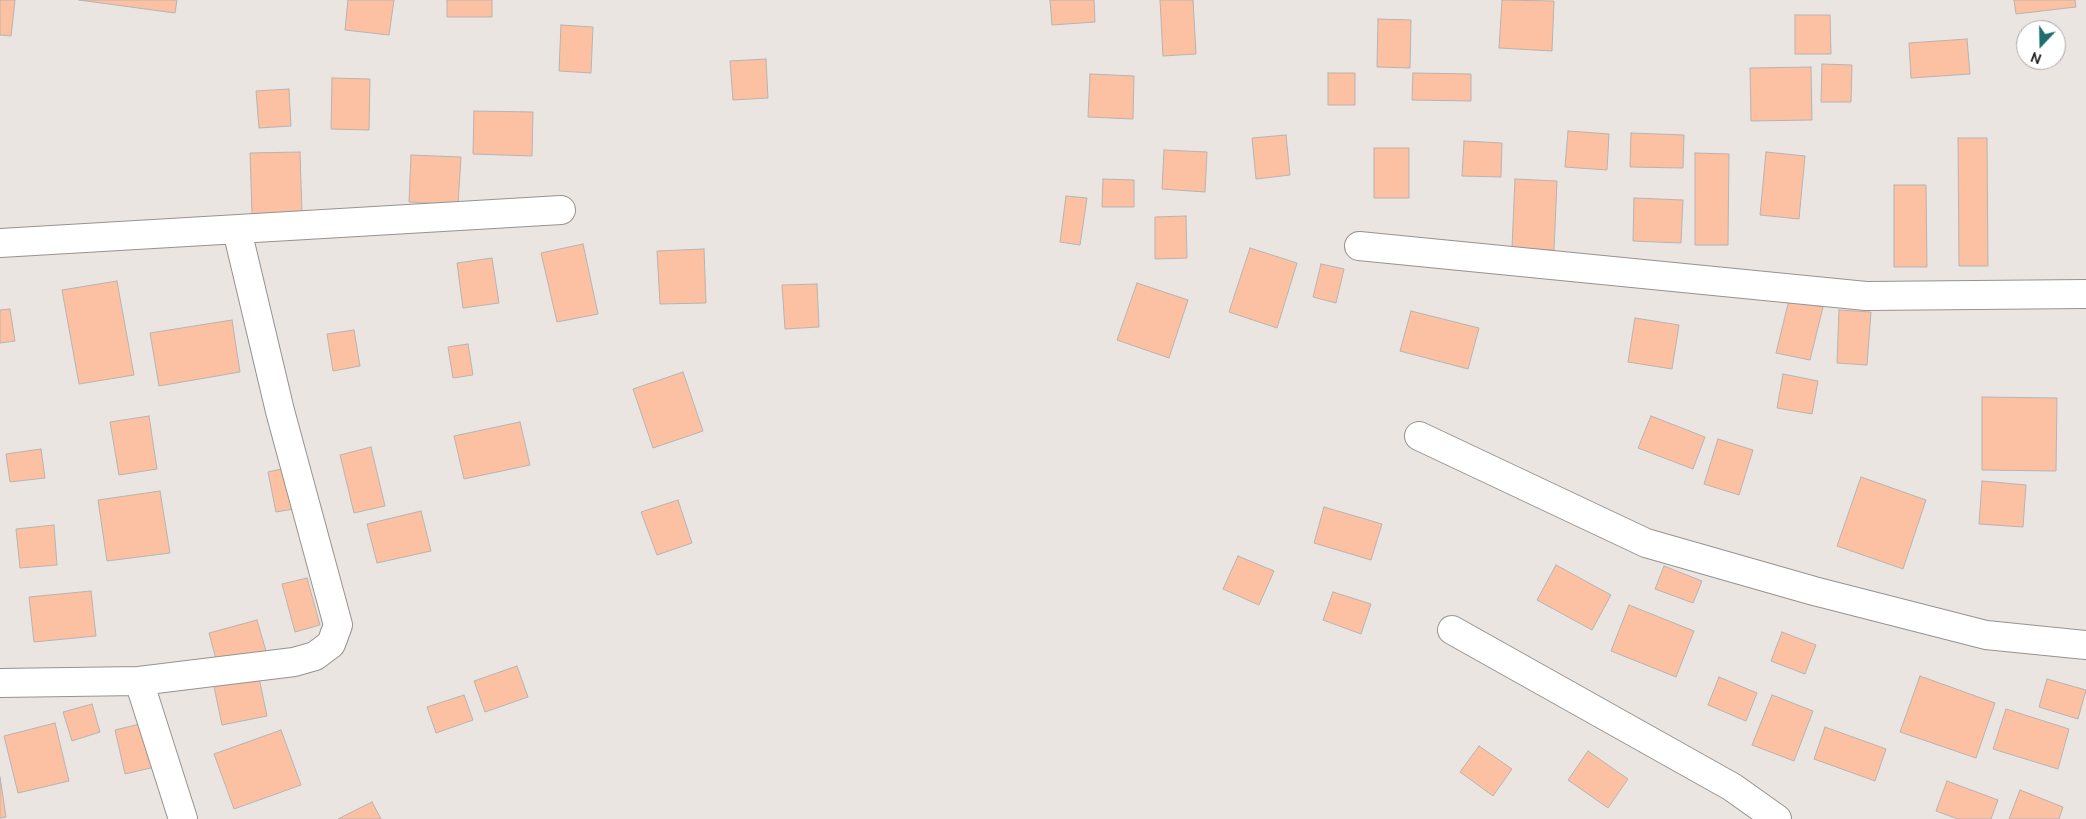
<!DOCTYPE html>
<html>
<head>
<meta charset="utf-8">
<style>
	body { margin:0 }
	#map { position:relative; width:2086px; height:819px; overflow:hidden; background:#ebe5e2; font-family:Ubuntu,sans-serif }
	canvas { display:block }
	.north { position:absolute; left:2016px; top:20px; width:50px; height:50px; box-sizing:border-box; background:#fff; border:1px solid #a9a8a8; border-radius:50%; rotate:201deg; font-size:14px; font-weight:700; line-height:20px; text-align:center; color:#282625 }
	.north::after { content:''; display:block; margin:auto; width:18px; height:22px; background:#1f6b6d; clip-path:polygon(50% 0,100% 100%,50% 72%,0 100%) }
</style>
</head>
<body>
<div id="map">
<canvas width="2086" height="819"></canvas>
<div class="north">N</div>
</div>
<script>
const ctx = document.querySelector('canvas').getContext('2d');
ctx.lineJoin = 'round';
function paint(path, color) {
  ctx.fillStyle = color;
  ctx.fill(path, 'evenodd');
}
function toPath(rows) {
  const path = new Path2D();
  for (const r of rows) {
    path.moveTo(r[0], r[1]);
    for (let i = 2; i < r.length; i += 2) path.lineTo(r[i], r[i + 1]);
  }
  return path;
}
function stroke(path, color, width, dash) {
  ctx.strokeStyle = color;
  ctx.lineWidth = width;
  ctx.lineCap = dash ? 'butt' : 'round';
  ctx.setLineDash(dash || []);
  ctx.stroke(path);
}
const building = toPath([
	[0,0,15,0,11,36,0,35,0,0],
	[79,0,177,0,175,13,79,0],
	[348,0,394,0,389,35,345,30,348,0],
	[447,0,492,0,492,17,447,17,447,0],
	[1050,0,1094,0,1095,22,1052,25,1050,0],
	[1160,0,1193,0,1196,54,1163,56,1160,0],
	[1502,0,1554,1,1552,51,1499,48,1502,0],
	[2014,0,2075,0,2076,7,2016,14,2014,0],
	[1795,15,1830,15,1831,54,1795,54,1795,15],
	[1378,19,1411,20,1410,68,1377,67,1378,19],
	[561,25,593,27,591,73,559,71,561,25],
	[1967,39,1970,74,1911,78,1909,43,1967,39],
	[766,59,768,98,733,100,730,61,766,59],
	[1822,64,1852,65,1851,102,1821,102,1822,64],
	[1811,67,1812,120,1751,121,1750,68,1811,67],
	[1328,73,1355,73,1355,105,1328,105,1328,73],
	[1413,73,1471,74,1471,101,1412,100,1413,73],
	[1090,74,1134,76,1133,119,1088,117,1090,74],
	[332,78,370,79,369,130,331,129,332,78],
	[289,89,291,126,259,128,256,91,289,89],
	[474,111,533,112,532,156,473,154,474,111],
	[1568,131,1609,134,1607,170,1565,167,1568,131],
	[1631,133,1684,135,1683,168,1630,167,1631,133],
	[1286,135,1290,175,1256,179,1252,138,1286,135],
	[1958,138,1987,138,1988,266,1959,266,1958,138],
	[1464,141,1502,143,1501,177,1462,176,1464,141],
	[1374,148,1409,148,1409,198,1374,198,1374,148],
	[1164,150,1207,152,1205,192,1162,189,1164,150],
	[300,152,302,213,252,214,250,153,300,152],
	[1766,152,1805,156,1799,219,1760,215,1766,152],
	[1695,153,1729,154,1728,245,1695,245,1695,153],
	[411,155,461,157,458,205,409,202,411,155],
	[1103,179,1134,180,1134,207,1102,207,1103,179],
	[1515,179,1557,181,1554,250,1512,248,1515,179],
	[1894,185,1926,185,1927,267,1894,267,1894,185],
	[1066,196,1087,198,1080,245,1060,242,1066,196],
	[1634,198,1683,200,1681,243,1633,241,1634,198],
	[1186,216,1187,258,1155,259,1155,217,1186,216],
	[583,244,598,314,557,322,541,253,583,244],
	[1250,248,1297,263,1277,328,1229,312,1250,248],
	[704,249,706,303,660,304,657,251,704,249],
	[492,258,499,303,463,308,457,263,492,258],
	[1321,264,1344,269,1336,303,1313,297,1321,264],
	[117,281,134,375,79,384,62,290,117,281],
	[1137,283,1188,300,1169,358,1117,340,1137,283],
	[817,284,819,327,785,329,782,285,817,284],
	[1789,300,1823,307,1810,360,1776,353,1789,300],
	[10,309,15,341,0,343,0,310,10,309],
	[1839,310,1871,312,1867,365,1837,363,1839,310],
	[1411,311,1479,328,1468,369,1400,351,1411,311],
	[1635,318,1679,325,1672,369,1628,362,1635,318],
	[232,320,240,372,159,386,150,333,232,320],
	[354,330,360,366,333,371,327,334,354,330],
	[468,344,473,375,453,378,448,347,468,344],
	[683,372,703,431,653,448,633,389,683,372],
	[1783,374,1818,381,1812,414,1777,408,1783,374],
	[1982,397,2057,398,2056,471,1982,470,1982,397],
	[149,416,157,469,119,475,110,422,149,416],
	[1651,416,1705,437,1693,469,1638,448,1651,416],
	[520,422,530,465,464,479,454,436,520,422],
	[1718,439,1753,450,1739,495,1704,484,1718,439],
	[371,447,385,506,354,513,340,455,371,447],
	[41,449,45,478,10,482,6,454,41,449],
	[286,468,294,509,276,512,268,472,286,468],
	[1861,477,1926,500,1903,569,1837,546,1861,477],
	[1982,481,2026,485,2023,527,1979,524,1982,481],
	[160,491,170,553,107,561,98,500,160,491],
	[678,500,692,543,657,555,641,512,678,500],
	[1324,507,1382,524,1371,560,1314,543,1324,507],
	[421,511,431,551,377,563,367,524,421,511],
	[54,525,57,565,20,568,16,529,54,525],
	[1238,556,1274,571,1259,605,1223,589,1238,556],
	[1556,565,1611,595,1592,630,1537,600,1556,565],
	[1664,566,1702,581,1693,603,1655,589,1664,566],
	[307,578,320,625,295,632,282,584,307,578],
	[91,591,96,636,34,642,29,597,91,591],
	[1333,592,1371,604,1361,634,1323,620,1333,592],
	[1629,605,1694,631,1676,677,1611,651,1629,605],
	[257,620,266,651,217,663,209,633,257,620],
	[1782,632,1816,645,1805,674,1771,661,1782,632],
	[517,666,528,697,485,712,474,681,517,666],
	[258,673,267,716,222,725,213,682,258,673],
	[1920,676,1995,703,1976,758,1900,732,1920,676],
	[1719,677,1757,693,1746,721,1708,705,1719,677],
	[2047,679,2086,690,2078,719,2039,707,2047,679],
	[464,695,473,720,436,733,427,707,464,695],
	[1772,695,1813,711,1794,761,1752,745,1772,695],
	[92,704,100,732,72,741,63,712,92,704],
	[2006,709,2069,729,2058,769,1993,749,2006,709],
	[55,723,69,781,18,793,4,736,55,723],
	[144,723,155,767,125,774,115,730,144,723],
	[1825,727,1886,749,1875,781,1814,759,1825,727],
	[281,730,301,785,234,809,214,754,281,730],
	[1479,746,1512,769,1493,796,1460,772,1479,746],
	[1588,751,1628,779,1608,808,1568,780,1588,751],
	[0,777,6,817,0,818,0,777],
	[1947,781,1998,800,1991,819,1958,819,1936,811,1947,781],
	[2020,790,2063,807,2059,819,2009,819,2020,790],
	[372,802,381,819,338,819,372,802]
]);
const street = toPath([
	[0,243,561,210],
	[1359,246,1866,296,2086,294],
	[1419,436,1646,543,1814,591,1986,635,2086,645],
	[1452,630,1732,787,1777,819],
	[139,681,183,819],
	[0,683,139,681,294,662,315,656,331,644,338,625,280,411,237,230]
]);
paint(building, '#fcc0a3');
stroke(building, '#b8b3b0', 1);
stroke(street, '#98928f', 30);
stroke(street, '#fff', 28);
</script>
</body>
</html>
